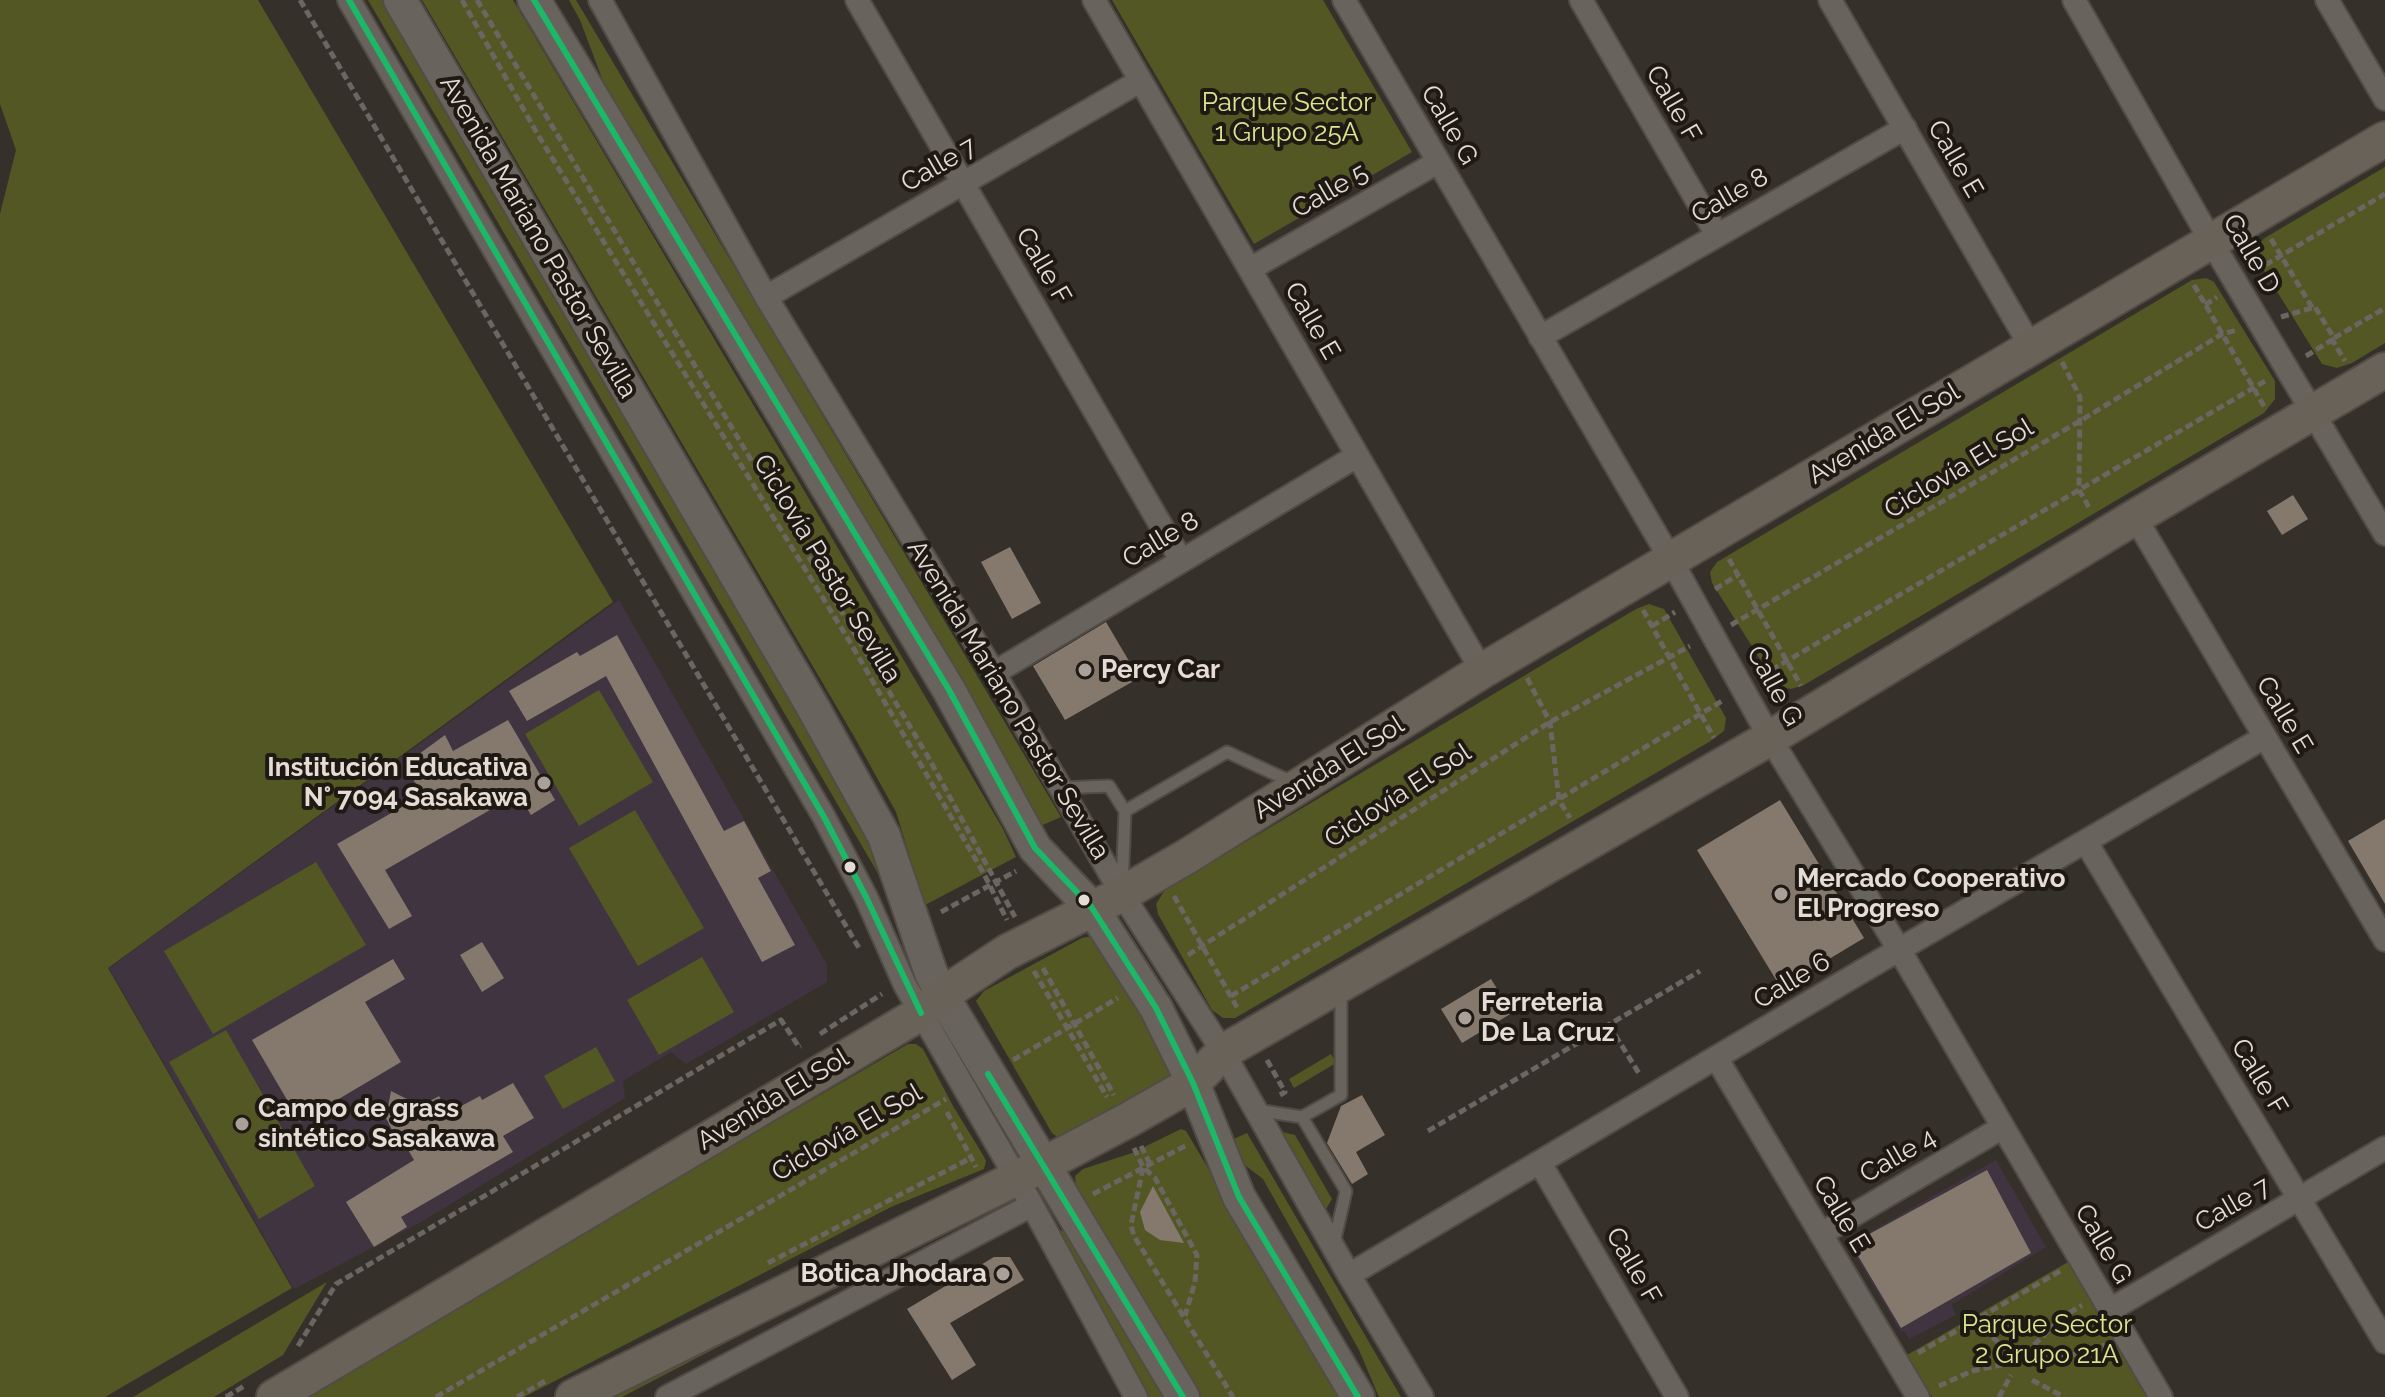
<!DOCTYPE html>
<html>
<head>
<meta charset="utf-8">
<style>
	body { margin:0 }
	canvas { display:block; background:#36302a }
</style>
</head>
<body>
<canvas width="2385" height="1397"></canvas>
<script>
const ctx = document.querySelector('canvas').getContext('2d');
ctx.lineJoin = 'round';
function paint(path, color) {
  ctx.fillStyle = color;
  ctx.fill(path, 'evenodd');
}
function toPath(rows) {
  const path = new Path2D();
  for (const r of rows) {
    path.moveTo(r[0], r[1]);
    for (let i = 2; i < r.length; i += 2) path.lineTo(r[i], r[i + 1]);
  }
  return path;
}
function stroke(path, color, width, dash) {
  ctx.strokeStyle = color;
  ctx.lineWidth = width;
  ctx.lineCap = dash ? 'butt' : 'round';
  ctx.setLineDash(dash || []);
  ctx.stroke(path);
}
function drawText(font, color, halo, rows, align = 'center') {
  ctx.font = font + ' Raleway,sans-serif';
  ctx.lineWidth = 8;
  ctx.setLineDash([]);
  ctx.textBaseline = 'middle';
  ctx.strokeStyle = halo;
  ctx.fillStyle = color;
  for (const [text, x, y, turn = 0] of rows) {
    ctx.save();
    ctx.translate(x, y);
    ctx.rotate((+turn || 0) * Math.PI / 180);
    ctx.textAlign = isNaN(turn) ? turn : align;
    if (halo) ctx.strokeText(text, 0, 0);
    ctx.fillText(text, 0, 0);
    ctx.restore();
  }
}
const education = toPath([
	[619,600,827,965,827,982,686,1064,671,1052,623,1081,625,1098,421,1222,294,1289,109,968],
	[1996,1160,2046,1247,1951,1305,1956,1315,1909,1339,1904,1331,1901,1332,1849,1244]
]);
const green = toPath([
	[0,0,258,0,613,602,108,968,292,1288,105,1397,0,1397,0,214,16,150,0,104],
	[368,0,385,0,881,851,897,906],
	[422,0,513,0,786,460,1003,829,1016,857,925,905,896,812,855,738],
	[569,0,576,0,1061,817,1038,827,606,89,580,20],
	[1112,0,1323,0,1412,152,1254,244],
	[2385,167,2385,343,2352,363,2337,368,2322,364,2260,264,2257,252,2263,239],
	[2206,278,2214,282,2275,381,2275,399,2264,413,1804,685,1791,689,1777,686,1712,583,1710,572,1717,562,2192,280],
	[1649,604,1664,609,1726,718,1724,731,1709,742,1235,1018,1223,1018,1212,1010,1158,914,1156,904,1165,890,1636,609],
	[599,690,653,782,579,826,525,734],
	[635,810,704,928,638,966,569,848],
	[316,862,366,945,213,1034,164,951],
	[1093,936,1175,1062,1174,1077,1060,1139,1052,1133,976,1001,984,991,1082,938],
	[702,957,734,1012,659,1055,627,1000],
	[226,1030,315,1186,259,1219,169,1062],
	[908,1044,916,1044,923,1049,953,1106,983,1155,986,1161,984,1169,891,1207,524,1397,301,1397],
	[596,1047,615,1081,563,1109,544,1076],
	[1331,1054,1336,1063,1294,1088,1289,1079],
	[1181,1129,1186,1131,1344,1397,1201,1397,1076,1185,1075,1176,1083,1169,1132,1153],
	[1282,1132,1295,1135,1332,1199,1326,1209],
	[1247,1133,1401,1397,1379,1397,1359,1350,1263,1179,1242,1163,1229,1141],
	[997,1198,1001,1206,827,1290,622,1397,603,1397],
	[1067,1228,1166,1397,1149,1397,1055,1234],
	[2068,1262,2147,1397,1932,1397,1907,1355],
	[327,1282,283,1355,214,1397,133,1397]
]);
const building = toPath([
	[2293,495,2308,519,2282,535,2267,511],
	[1010,547,1041,603,1012,619,981,562],
	[1106,622,1139,678,1065,720,1033,666],
	[617,635,724,831,744,821,771,871,758,878,795,945,762,962,606,676,527,721,509,691,577,652,580,656],
	[508,720,555,800,531,815,518,794,385,870,412,916,389,929,337,844,423,795,404,765,445,735,453,751],
	[1780,800,1864,938,1781,988,1697,850],
	[2385,819,2385,904,2348,841],
	[482,942,504,978,482,992,460,955],
	[393,959,405,979,365,1002,401,1062,300,1122,252,1040],
	[1491,979,1512,1013,1462,1043,1441,1009],
	[513,1083,534,1118,503,1136,513,1152,401,1217,407,1227,374,1247,346,1202,414,1160,400,1136,394,1134,386,1118,391,1091,421,1106,439,1096,448,1113,480,1096,482,1100],
	[1362,1095,1385,1135,1356,1152,1368,1174,1352,1184,1327,1143,1341,1106],
	[1987,1170,2031,1253,1901,1328,1851,1244],
	[1153,1186,1184,1243,1160,1240,1145,1230,1140,1212],
	[994,1257,1010,1257,1024,1280,950,1323,976,1365,952,1380,907,1309]
]);
const path = toPath([
	[300,0,859,948],
	[462,0,538,135,850,642,984,874,1007,920],
	[477,0,927,755,1015,917],
	[2271,239,2313,309],
	[2255,271,2385,194],
	[2194,285,2265,408],
	[2205,305,2217,297],
	[2281,317,2315,307,2334,338,2385,308],
	[2331,338,2345,361],
	[2306,356,2332,340],
	[2062,362,2080,397,2079,490,2090,509],
	[1729,559,1801,686],
	[1715,589,1738,575],
	[1643,610,1714,738],
	[1731,625,2080,421,2222,334,2237,330],
	[1652,626,1675,612],
	[1761,676,2267,380],
	[1527,678,1550,722,1559,800,1570,818],
	[1174,896,1238,1009],
	[941,912,1016,871],
	[1188,955,1550,722,1690,646],
	[1043,968,1114,1095],
	[1034,971,1107,1097],
	[1231,996,1722,701],
	[1609,1025,1640,1075],
	[820,1034,882,994],
	[1013,1060,1118,998],
	[1267,1060,1285,1092,1280,1095],
	[947,1112,976,1167],
	[1428,1131,1700,971],
	[1141,1146,1150,1164],
	[1134,1148,1143,1167,1155,1178,1197,1255,1195,1282,1185,1316],
	[1143,1168,1131,1225,1134,1236,1233,1397],
	[1093,1194,1187,1145],
	[768,1263,971,1158],
	[1980,1317,1991,1336,2009,1352],
	[2034,1345,2060,1319,2082,1305],
	[298,1346,336,1284,781,1020,799,1047,801,1046],
	[1918,1353,2062,1270],
	[2045,1363,2105,1345],
	[2032,1380,2064,1397],
	[1939,1386,1972,1371,2006,1364],
	[226,1397,246,1385],
	[436,1397,946,1099],
	[517,1397,547,1380],
	[1999,1397,2011,1375]
]);
const service = toPath([
	[1060,788,1109,786,1125,811],
	[1122,888,1125,811,1227,752,1292,782],
	[1256,1110,1302,1117,1346,1191,1334,1243],
	[1302,1117,1341,1095,1341,988]
]);
const minor = toPath([
	[349,0,824,817,866,897,905,985,1032,1205,1136,1397],
	[600,0,766,297,994,673,1122,894,1223,1052,1349,1275,1422,1397],
	[857,0,1181,560],
	[1094,0,1482,671],
	[1344,0,1671,560,1770,738,1900,951,2161,1397],
	[1581,0,1717,235],
	[1830,0,2031,347],
	[2074,0,2211,241,2385,534],
	[2327,0,2385,99],
	[1250,269,1438,162],
	[766,297,1140,81],
	[1540,337,1905,128],
	[2135,517,2385,940],
	[994,673,1357,456],
	[2086,842,2385,1342],
	[1717,1059,1918,1397],
	[1540,1163,1677,1397],
	[1821,1234,2003,1127],
	[1349,1275,1864,970,2265,737],
	[2110,1310,2385,1148],
	[667,1397,1032,1205]
]);
const secondary = toPath([
	[400,0,811,704,884,836,931,973,942,995,1183,1397],
	[534,0,949,690,1035,848,1092,908,1156,1008,1193,1083,1239,1197,1358,1397]
]);
const primary = toPath([
	[274,1397,921,1013,942,995,1007,952,1122,894,1186,857,1482,671,2385,139],
	[573,1397,1043,1165,1128,1120,1193,1083,1223,1052,1770,738,2135,517,2385,370]
]);
const bus1 = toPath([
	[349,0,824,817,866,897,921,1013],
	[534,0,949,690,1035,848,1092,908,1156,1008,1193,1083,1239,1197,1358,1397],
	[988,1074,1183,1397]
]);
const markers = [
	[1085,670,8,"#a8a099"],
	[544,783,8,"#a8a099"],
	[850,867,7,"#e5dcd5"],
	[1781,894,8,"#a8a099"],
	[1084,900,7,"#e5dcd5"],
	[1465,1018,8,"#a8a099"],
	[242,1124,8,"#a8a099"],
	[1003,1274,8,"#a8a099"]
];
const parkNames = [
	["Parque Sector",1287,103],
	["1 Grupo 25A",1287,133],
	["Parque Sector",2047,1325],
	["2 Grupo 21A",2047,1355]
];
const streetNames = [
	["Calle F",1673,104,60],
	["Calle G",1449,125,60],
	["Calle E",1955,159,60],
	["Calle 7",939,165,-30],
	["Calle 5",1330,191,-30],
	["Calle 8",1730,196,-30],
	["Avenida Mariano Pastor Sevilla",538,237,60],
	["Calle D",2251,254,60],
	["Calle F",1043,266,60],
	["Calle E",1312,321,60],
	["Avenida El Sol",1884,434,-31],
	["Ciclovía El Sol",1959,469,-31],
	["Calle 8",1161,540,-31],
	["Ciclovía Pastor Sevilla",827,569,59],
	["Calle G",1774,686,61],
	["Avenida Mariano Pastor Sevilla",1008,700,59],
	["Calle E",2284,715,59],
	["Avenida El Sol",1329,768,-32],
	["Ciclovía El Sol",1398,796,-33],
	["Calle 6",1792,981,-31],
	["Calle F",2259,1077,59],
	["Avenida El Sol",773,1100,-31],
	["Ciclovía El Sol",847,1133,-30],
	["Calle 4",1898,1156,-30],
	["Calle 7",2233,1205,-30],
	["Calle E",1841,1214,59],
	["Calle G",2103,1244,60],
	["Calle F",1633,1266,60]
];
const poiNames = [
	["Percy Car",1101,670],
	["Institución Educativa",528,768,"right"],
	["N° 7094 Sasakawa",528,798,"right"],
	["Mercado Cooperativo",1797,879],
	["El Progreso",1797,909],
	["Ferreteria",1481,1003],
	["De La Cruz",1481,1033],
	["Campo de grass",258,1109],
	["sintético Sasakawa",258,1139],
	["Botica Jhodara",987,1274,"right"]
];
paint(education, '#403440');
paint(green, '#525724');
paint(building, '#85796e');
stroke(service, '#524c46', 15);
stroke(minor, '#524c46', 26);
stroke(secondary, '#524c46', 36);
stroke(primary, '#524c46', 38);
stroke(path, '#6c6662', 5, [8, 4]);
stroke(service, '#69635e', 11);
stroke(minor, '#69635e', 22);
stroke(secondary, '#69635e', 32);
stroke(primary, '#696258', 34);
stroke(bus1, '#1ab867', 6);
for (const [x, y, r, color] of markers) {
  const dot = new Path2D();
  dot.arc(x, y, r, 0, 2 * Math.PI);
  ctx.fillStyle = color;
  ctx.fill(dot);
  stroke(dot, '#1f1914', 3);
}
drawText('26px', '#d8e68e', '#1f1914', parkNames);
drawText('26px', '#e5dcd5', '#1f1914', streetNames);
drawText('bold 26px', '#e5dcd5', '#1f1914', poiNames, 'left');
</script>
</body>
</html>
